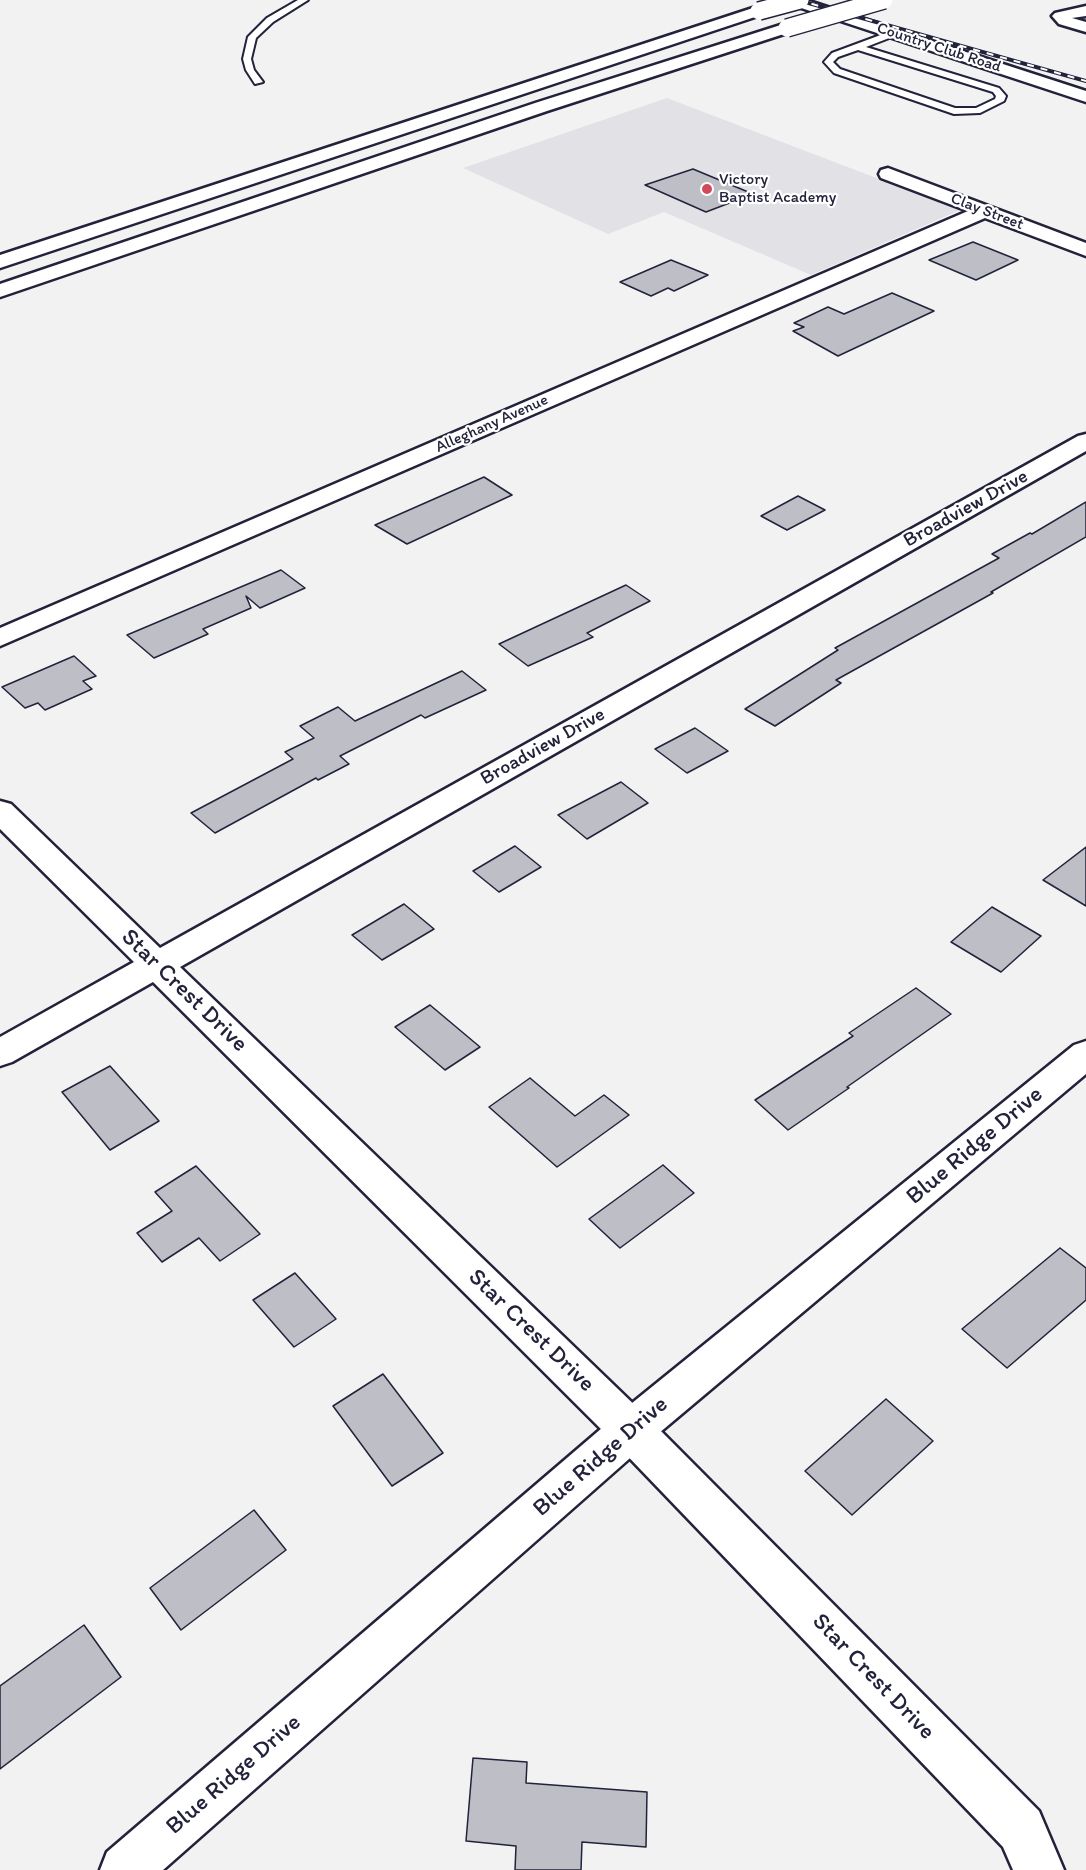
<!DOCTYPE html>
<html>
<head>
<meta charset="utf-8">
<style>
	body { margin:0 }
	canvas { display:block; background:#f2f2f3 }
</style>
</head>
<body>
<canvas width="1086" height="1870"></canvas>
<script>
const ctx = document.querySelector('canvas').getContext('2d');
ctx.lineJoin = 'round';
function paint(path, color) {
  ctx.fillStyle = color;
  ctx.fill(path, 'evenodd');
}
function toPath(rows) {
  const path = new Path2D();
  for (const r of rows) {
    path.moveTo(r[0], r[1]);
    for (let i = 2; i < r.length; i += 2) path.lineTo(r[i], r[i + 1]);
  }
  return path;
}
function stroke(path, color, width, dash) {
  ctx.strokeStyle = color;
  ctx.lineWidth = width;
  ctx.lineCap = dash ? 'butt' : 'round';
  ctx.setLineDash(dash || []);
  ctx.stroke(path);
}
function drawText(font, color, halo, rows, align = 'center') {
  ctx.font = font + ' Itim,sans-serif';
  ctx.lineWidth = 4.5;
  ctx.setLineDash([]);
  ctx.textBaseline = 'middle';
  ctx.strokeStyle = halo;
  ctx.fillStyle = color;
  for (const [text, x, y, turn = 0] of rows) {
    ctx.save();
    ctx.translate(x, y);
    ctx.rotate((+turn || 0) * Math.PI / 180);
    ctx.textAlign = isNaN(turn) ? turn : align;
    if (halo) ctx.strokeText(text, 0, 0);
    ctx.fillText(text, 0, 0);
    ctx.restore();
  }
}
const built = toPath([
	[667,98,960,210,811,275,664,212,608,234,463,168]
]);
const building = toPath([
	[693,169,753,194,706,212,645,185,693,169],
	[973,242,1018,260,976,280,929,260,973,242],
	[671,260,708,275,674,291,668,288,651,296,620,282,671,260],
	[892,293,934,311,838,356,793,331,804,327,794,323,828,307,844,314,892,293],
	[484,477,512,495,407,544,375,525,484,477],
	[798,496,825,510,787,530,761,516,798,496],
	[1086,502,1086,537,991,592,993,593,836,680,841,683,775,726,745,709,838,650,835,648,999,558,992,554,1030,533,1032,534,1086,502],
	[281,570,305,588,260,608,246,596,251,608,203,629,208,634,154,658,127,635,281,570],
	[626,585,650,601,587,633,593,637,528,666,499,644,626,585],
	[74,656,96,676,83,681,92,689,45,710,38,703,25,708,2,687,74,656],
	[462,671,486,690,425,718,421,715,340,756,349,764,318,780,316,778,215,833,191,813,293,759,285,752,314,738,300,726,338,707,355,721,462,671],
	[695,728,728,751,687,773,655,749,695,728],
	[621,782,648,803,587,839,558,815,621,782],
	[515,846,541,867,499,892,473,871,515,846],
	[1086,847,1086,906,1043,880,1086,847],
	[404,904,434,929,382,960,352,935,404,904],
	[992,907,1041,936,1001,972,951,942,992,907],
	[916,988,951,1014,847,1087,849,1088,788,1130,755,1100,853,1036,849,1033,916,988],
	[430,1005,480,1047,445,1070,395,1027,430,1005],
	[110,1066,159,1121,110,1150,62,1092,110,1066],
	[530,1078,575,1116,604,1095,629,1115,557,1167,489,1107,530,1078],
	[663,1165,694,1193,620,1248,589,1219,663,1165],
	[196,1166,260,1234,220,1261,199,1238,162,1262,137,1233,172,1211,155,1192,196,1166],
	[1060,1248,1086,1268,1086,1300,1007,1368,962,1329,1060,1248],
	[295,1273,336,1319,294,1347,253,1300,295,1273],
	[383,1374,443,1453,392,1486,333,1406,383,1374],
	[886,1399,933,1441,852,1515,805,1471,886,1399],
	[254,1510,286,1550,181,1630,150,1588,254,1510],
	[84,1625,121,1677,0,1769,0,1686,84,1625],
	[473,1758,527,1762,526,1783,647,1792,646,1847,582,1842,581,1870,515,1870,516,1846,466,1841,473,1758]
]);
const service = toPath([
	[298,0,308,0,273,22,256,38,251,59,254,70,263,82,255,84,246,70,243,59,248,37,267,18,298,0],
	[894,30,897,31,897,35,866,47,999,88,1006,96,1004,101,980,113,954,114,834,73,824,62,832,53,894,30],
	[858,50,993,92,996,96,995,99,976,108,955,108,840,69,833,62,838,57,858,50]
]);
const minor = toPath([
	[1086,6,1086,16,1072,18,1086,22,1086,32,1059,24,1052,16,1055,13,1086,6],
	[888,168,1086,243,1086,256,985,218,0,646,0,628,968,211,881,178,879,174,881,170,888,168],
	[1086,434,1086,451,180,967,646,1416,1039,1811,1064,1870,1013,1870,1003,1847,616,1444,153,982,12,1062,0,1066,0,1037,134,962,0,829,0,801,11,804,160,948,1078,436,1086,434]
]);
const tertiary = toPath([
	[783,0,806,0,1086,91,1086,102,786,3,783,0],
	[1086,1041,1086,1074,646,1444,163,1870,100,1870,107,1852,616,1416,1074,1045,1086,1041]
]);
const motorway = toPath([
	[759,6,767,11,764,14,0,268,0,255,759,6],
	[787,23,793,25,795,28,793,31,547,111,0,297,0,284,535,103,787,23]
]);
const rail = toPath([
	[798,0,1086,81]
]);
const motorwayBridge = toPath([
	[759,11,800,0],
	[787,28,884,0]
]);
const markers = [
	[707,189,6,"#d1495b"]
];
const farStreetnames = [
	["Country Club Road",939,48,18],
	["Clay Street",987,212,21],
	["Alleghany Avenue",492,424,-24]
];
const farPoinames = [
	["Victory",719,180],
	["Baptist Academy",719,198]
];
const streetNames = [
	["Broadview Drive",966,509,-29],
	["Broadview Drive",543,747,-29]
];
const nearStreetnames = [
	["Star Crest Drive",184,991,44],
	["Blue Ridge Drive",975,1146,-40],
	["Star Crest Drive",531,1331,44],
	["Blue Ridge Drive",601,1457,-41],
	["Star Crest Drive",873,1677,46],
	["Blue Ridge Drive",234,1775,-41]
];
paint(built, '#e2e2e6');
paint(building, '#bebec6');
stroke(building, '#22223b', 1.5);
stroke(service, '#22223b', 4);
stroke(minor, '#22223b', 5);
stroke(tertiary, '#22223b', 5);
stroke(motorway, '#22223b', 5);
paint(service, '#fff');
paint(minor, '#fff');
paint(tertiary, '#fff');
paint(motorway, '#fff');
stroke(rail, '#22223b', 4);
stroke(rail, '#fff', 2, [7]);
stroke(motorwayBridge, '#22223b', 20, []);
stroke(motorwayBridge, '#fff', 17);
for (const [x, y, r, color] of markers) {
  const dot = new Path2D();
  dot.arc(x, y, r, 0, 2 * Math.PI);
  ctx.fillStyle = color;
  ctx.fill(dot);
  stroke(dot, '#fff', 2);
}
drawText('16px', '#22223b', '#fff', farStreetnames);
drawText('16px', '#22223b', '#fff', farPoinames, 'left');
drawText('20px', '#22223b', '#fff', streetNames);
drawText('24px', '#22223b', '#fff', nearStreetnames);
</script>
</body>
</html>
